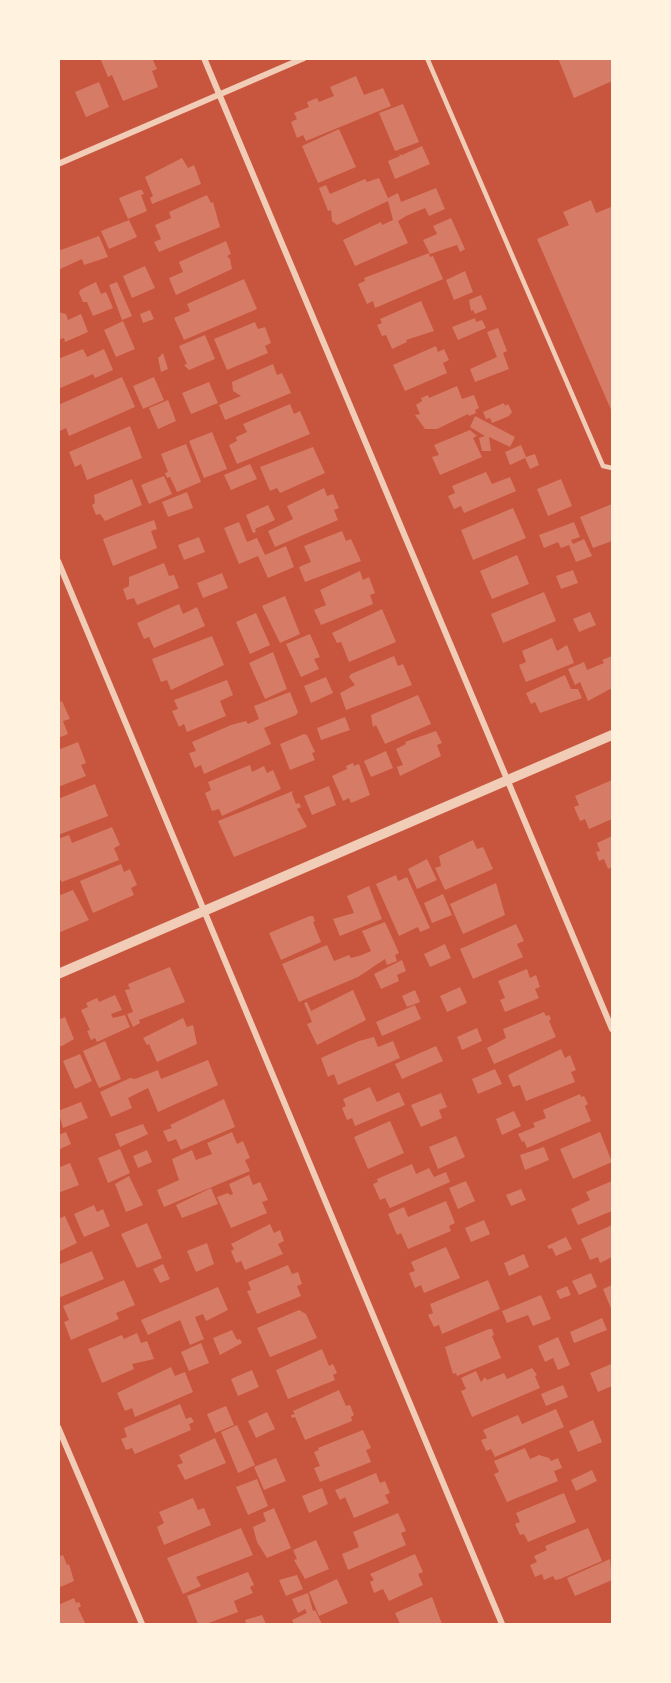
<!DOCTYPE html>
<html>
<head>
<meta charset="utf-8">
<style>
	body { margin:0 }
	#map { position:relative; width:671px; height:1683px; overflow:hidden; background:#c8553d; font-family:Karla,sans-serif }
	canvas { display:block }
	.frame { position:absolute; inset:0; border:60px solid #fff3e0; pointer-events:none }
</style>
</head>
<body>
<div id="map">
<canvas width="671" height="1683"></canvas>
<div class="frame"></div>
</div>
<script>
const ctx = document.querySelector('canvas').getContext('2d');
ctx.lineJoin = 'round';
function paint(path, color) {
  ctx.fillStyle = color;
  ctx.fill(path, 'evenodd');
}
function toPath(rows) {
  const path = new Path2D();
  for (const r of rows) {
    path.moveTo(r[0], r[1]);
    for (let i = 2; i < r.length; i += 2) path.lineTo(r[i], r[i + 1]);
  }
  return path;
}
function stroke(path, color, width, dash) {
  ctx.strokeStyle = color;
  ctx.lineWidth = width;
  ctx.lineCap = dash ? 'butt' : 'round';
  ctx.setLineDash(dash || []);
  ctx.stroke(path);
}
const building = toPath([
	[100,58,152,58,157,69,152,71,158,87,123,101,112,75,108,77],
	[558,58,612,58,612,81,574,98],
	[356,76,364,95,383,88,391,106,306,141,303,135,297,138,291,122,297,119,294,113,309,107,307,102,317,98,319,102,334,96,330,87],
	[99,82,109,107,86,117,75,92],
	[403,104,419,142,395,151,379,113],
	[339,129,356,167,318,183,302,146],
	[422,146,430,164,395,179,388,161,400,156,399,154,402,155],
	[182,158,188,168,194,165,201,184,152,204,150,198,153,196,145,177],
	[379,178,388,198,398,193,401,202,436,188,445,209,429,216,425,208,406,216,398,221,408,243,355,266,343,240,381,222,382,225,393,220,388,201,337,225,332,221,331,210,328,211,319,188,326,185,330,194,365,179,367,182],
	[139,190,142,190,144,194,141,195,147,211,128,219,119,198],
	[207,195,211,203,213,202,220,227,159,252,154,242,161,239,155,225,171,218,169,212],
	[591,200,596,213,611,207,612,212,612,412,537,239,569,225,563,212],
	[451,218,465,249,460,252,457,245,430,254,423,240,437,234,433,226],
	[129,220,137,237,109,249,101,231],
	[99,236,108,257,84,265,82,259,58,270,58,251],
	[226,241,231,254,227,256,230,259,232,269,176,295,169,278,183,272,179,262],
	[429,253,430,257,433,256,443,279,375,308,373,301,367,304,358,284,365,281,364,278],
	[145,266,155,288,132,298,123,276],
	[465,271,473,292,454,300,446,280],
	[244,279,257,309,184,340,174,318,190,311,187,304],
	[96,282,101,294,106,292,113,308,93,316,87,302,83,302,79,293,80,290],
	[117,282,132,316,122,320,109,285],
	[481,295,487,309,475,314,473,310,471,311,469,300],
	[421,301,434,331,406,340,407,342,392,349,386,335,382,336,377,325,382,323,380,319],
	[150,310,154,319,143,323,140,314],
	[58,312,66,314,68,320,81,314,88,332,65,342,64,338,58,340],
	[475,318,476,322,482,320,486,328,458,340,452,327],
	[123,321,135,349,116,357,104,330],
	[255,322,258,329,265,327,271,343,265,346,268,353,227,370,214,339],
	[498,328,507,351,503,353,509,369,475,382,470,369,497,357,487,332],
	[205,335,215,359,189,370,184,365,187,364,179,346],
	[436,346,438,352,444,349,449,360,443,363,447,373,405,391,393,365],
	[83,349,87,357,104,349,113,370,95,378,93,374,58,389,58,359],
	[163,353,168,369,161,372,158,358],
	[273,364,277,375,282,373,291,393,225,420,219,405,241,396,233,391,232,382],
	[122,377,135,407,69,436,66,428,60,431,58,405],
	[154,377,164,400,143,409,133,386],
	[209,382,218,403,191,414,182,393],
	[457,386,462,399,474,395,479,408,475,410,476,413,469,416,468,414,437,429,425,429,415,415,420,414,416,405,422,401,421,398,428,395,429,398],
	[168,400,176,421,158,429,149,408],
	[504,403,505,406,508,404,512,412,509,416,492,423,490,418,486,419,483,412],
	[290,404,294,414,300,411,310,434,237,464,229,445,237,441,236,437,247,432,243,424],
	[475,416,515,437,510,447,489,437,491,451,482,451,479,438,485,436,470,427],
	[130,426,142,458,87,480,81,464,75,467,69,452],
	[470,430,477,436,473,438,482,457,440,475,432,457,439,455,434,445],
	[212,432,227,469,204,478,189,441],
	[186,444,201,482,177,492,170,477,167,478,165,473,168,472,161,454],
	[521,445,526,457,535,454,539,465,530,469,525,458,510,465,505,452],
	[313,447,325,473,280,493,277,488,270,491,260,467],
	[250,464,257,479,231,490,224,475],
	[486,472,492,484,510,477,516,491,464,513,461,506,454,509,448,496,455,493,452,486],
	[164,476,172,494,149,504,141,485],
	[132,479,142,505,105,521,100,514,96,515,92,505,95,503,94,495],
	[561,479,572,506,548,516,537,489],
	[324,488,327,496,333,494,339,508,334,510,338,520,275,547,268,531,293,519,287,506],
	[187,492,193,508,168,517,162,502],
	[612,504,612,541,593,548,580,517],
	[268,505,275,520,255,529,256,532,253,533,246,515],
	[513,508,526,538,473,560,461,530],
	[154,520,157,529,151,531,157,548,113,566,103,539],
	[239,522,247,542,257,538,265,555,286,546,294,567,268,578,258,556,239,564,224,528],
	[574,522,580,537,571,540,573,544,584,539,592,556,576,562,569,545,561,548,558,542,544,548,539,535],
	[342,531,346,541,351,539,361,561,305,582,299,567,311,562,304,546],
	[199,537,205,552,184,560,178,545],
	[517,555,529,584,492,599,480,571],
	[164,563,169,576,174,575,179,588,137,605,134,598,127,600,123,589,129,586,129,577],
	[573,570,578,583,561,589,556,576],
	[360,571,363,580,369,577,375,593,370,595,373,604,321,625,314,610,326,605,320,590],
	[222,573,228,588,203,598,197,583],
	[544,592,556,621,503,643,491,614],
	[285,596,300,634,280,643,262,606],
	[179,604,183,614,197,607,205,626,154,648,149,637,144,639,137,623],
	[382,609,396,642,349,662,341,642,337,643,332,633],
	[590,612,596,625,579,632,573,619],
	[256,613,270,645,250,654,236,622],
	[310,634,320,657,314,659,319,669,301,677,286,644],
	[212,636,224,665,171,690,167,680,161,682,152,659],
	[552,638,557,651,567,645,574,663,526,682,519,665,526,662,522,651],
	[273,652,287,689,265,699,249,663],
	[394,656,398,666,403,664,412,685,346,710,340,693,355,685,349,677,351,674],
	[612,656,612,688,588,701,580,682,575,685,568,669,584,662,587,670,604,663,602,660],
	[565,675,571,689,578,689,582,698,540,713,535,702,531,704,526,693],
	[326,677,333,693,311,703,304,686],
	[227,680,233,695,220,701,226,716,187,732,184,724,179,727,172,711,178,709,174,700],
	[290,692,298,712,296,715,264,728,271,744,204,774,201,765,195,768,189,753,196,751,192,742,231,725,246,721,248,724,259,719,254,706],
	[418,695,431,724,385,744,376,725,373,727,371,715],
	[62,701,70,719,63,721,68,734,58,738,58,703],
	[345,717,350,730,321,740,317,728],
	[436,731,442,743,437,745,441,756,400,776,397,767,403,765,396,749,406,744,405,742],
	[304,734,307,735,315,752,312,753,315,760,290,770,280,744],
	[78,742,86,763,81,765,86,776,58,787,58,750],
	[386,751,393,768,371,777,364,761],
	[353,763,354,766,359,764,370,795,351,803,349,798,343,801,332,776,347,769,346,766],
	[250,765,252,772,264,766,267,773,273,770,281,789,222,816,219,809,212,811,205,793,211,790,208,782],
	[612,780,612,819,589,829,585,819,580,821,574,807,579,805,575,796],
	[95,784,108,816,58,835,58,799],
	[329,786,336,805,312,815,304,796],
	[293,791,292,794,296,804,299,803,301,807,297,809,307,827,234,857,218,821],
	[112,827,120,845,114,848,119,860,62,882,58,877,58,839,69,835,72,843],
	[612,836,612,867,608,869,604,859,599,861,596,852,600,851,597,843],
	[473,840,477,849,483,847,493,869,445,890,435,868,441,866,439,856],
	[427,859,437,880,417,889,408,869],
	[121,864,124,872,130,869,137,885,131,888,134,895,93,913,80,881],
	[396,875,398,881,407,877,430,928,420,932,418,927,399,936,376,884],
	[496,883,505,915,463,934,450,904],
	[369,886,382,919,340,936,333,919,354,913,347,896],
	[73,890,89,920,58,933,58,896],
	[443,894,452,915,432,923,424,903],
	[310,916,313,916,315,921,313,922,321,942,281,960,269,933],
	[385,922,399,953,395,955,397,961,387,965,385,959,358,977,299,1002,282,964,327,945,334,961,349,955,351,958,362,955,371,951,362,931],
	[516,924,524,941,517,944,523,957,473,979,460,949],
	[445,944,451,958,430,967,424,954],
	[402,960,406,971,397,975,399,981,381,989,374,974],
	[170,967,185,1002,139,1020,140,1023,133,1027,127,1014,133,1012,125,990,130,989,128,984],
	[527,969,530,978,536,975,540,987,535,989,539,998,505,1012,500,1000,505,998,498,981],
	[460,987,467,1003,447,1012,440,996],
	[353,990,366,1020,317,1045,307,1024,312,1022,304,1003,307,1002,311,1011],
	[415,990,420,1002,407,1007,402,996],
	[115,995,122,1010,111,1014,113,1018,125,1015,130,1027,97,1042,95,1038,91,1040,87,1031,90,1030,81,1010,88,1007,86,1003,97,998,99,1002],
	[415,1005,421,1019,382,1036,376,1022],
	[544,1012,546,1016,549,1015,551,1019,549,1021,556,1037,494,1064,487,1048,506,1038,503,1029],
	[65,1017,74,1039,62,1046,58,1046,58,1020],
	[183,1018,187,1027,193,1025,197,1044,157,1062,149,1044,147,1045,143,1038],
	[477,1028,482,1041,462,1050,457,1037],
	[374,1037,378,1047,393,1041,400,1058,338,1085,334,1074,328,1077,321,1058,359,1041],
	[105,1041,121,1079,99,1088,83,1051],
	[436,1046,443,1061,402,1079,395,1064],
	[561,1049,565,1058,570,1055,576,1070,571,1072,575,1082,526,1101,520,1085,513,1087,508,1075],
	[80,1054,92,1081,75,1089,63,1061],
	[208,1060,218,1085,158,1112,148,1088,128,1098,132,1108,111,1117,100,1092,130,1078,135,1079,158,1070,161,1079],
	[495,1069,502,1084,478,1094,472,1079],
	[370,1087,377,1102,399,1092,405,1105,355,1126,352,1118,347,1120,342,1108,346,1106,343,1099],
	[441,1093,447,1107,439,1110,442,1118,421,1127,411,1105],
	[580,1094,581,1097,584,1096,588,1104,585,1106,591,1121,527,1148,524,1141,522,1142,518,1134,535,1127,533,1123,546,1118,543,1110],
	[224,1099,235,1127,181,1150,176,1139,168,1142,163,1131,172,1128,170,1125],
	[81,1102,88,1118,63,1128,58,1111],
	[514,1111,521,1126,502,1135,496,1119],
	[390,1121,404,1153,368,1169,354,1137],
	[143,1124,148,1134,120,1147,115,1134],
	[66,1132,71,1144,58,1150,58,1135],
	[232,1132,237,1144,243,1141,250,1158,245,1160,250,1171,164,1207,157,1190,179,1180,172,1159,192,1150,196,1160,212,1154,207,1143],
	[600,1132,612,1162,573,1179,560,1149],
	[456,1136,465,1157,438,1169,429,1147],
	[544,1147,549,1160,525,1170,520,1155],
	[120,1149,130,1173,108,1183,98,1158],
	[147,1150,152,1162,138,1168,133,1156],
	[70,1163,79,1185,58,1193,58,1168],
	[412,1164,416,1174,429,1168,434,1177,446,1172,450,1182,390,1208,385,1198,380,1200,373,1184,378,1182,377,1179],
	[249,1175,253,1185,260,1182,268,1200,262,1202,267,1213,231,1228,217,1197,228,1193,230,1195,233,1194,229,1184],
	[129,1176,143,1205,126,1212,115,1184],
	[466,1181,475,1201,458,1209,449,1188],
	[612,1181,612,1211,578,1225,571,1209,590,1200,586,1192],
	[211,1188,218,1204,182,1218,176,1205],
	[521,1189,526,1200,511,1206,506,1195],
	[446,1201,455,1223,449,1226,451,1231,408,1249,401,1233,397,1235,388,1214,404,1207,408,1217],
	[94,1205,97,1212,103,1209,110,1226,84,1237,74,1214],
	[65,1216,77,1243,58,1252,58,1219],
	[484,1220,490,1234,471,1242,465,1228],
	[147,1223,162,1258,137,1268,121,1234],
	[270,1224,274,1233,280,1230,284,1241,278,1244,283,1254,245,1270,241,1261,236,1263,231,1251,234,1249,231,1244],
	[612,1225,612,1257,600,1263,598,1257,590,1260,581,1239],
	[566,1237,572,1249,556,1256,552,1248,549,1249,547,1246],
	[207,1243,214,1264,196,1272,187,1251],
	[446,1247,460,1278,424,1293,421,1285,415,1288,409,1273,415,1271,411,1262],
	[92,1251,104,1279,58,1298,58,1265],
	[524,1254,529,1267,509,1276,504,1263],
	[163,1264,170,1279,160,1283,153,1269],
	[288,1265,292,1274,298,1272,302,1284,297,1286,301,1296,257,1314,247,1291,251,1290,248,1282],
	[591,1273,597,1287,579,1295,572,1281],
	[124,1280,135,1305,116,1313,119,1319,71,1340,64,1322,69,1320,63,1306],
	[488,1280,500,1309,442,1334,439,1325,434,1327,428,1315,433,1313,430,1304],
	[612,1285,612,1311,603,1289],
	[567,1286,571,1295,560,1299,556,1291],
	[218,1287,228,1310,206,1321,203,1314,195,1317,204,1339,190,1345,180,1320,148,1335,141,1320],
	[541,1295,551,1319,533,1326,528,1315,507,1323,502,1311],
	[299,1310,306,1314,317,1338,270,1357,257,1328],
	[602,1318,607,1330,574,1343,570,1332],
	[489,1329,492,1329,494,1335,492,1336,501,1358,457,1376,456,1373,453,1374,445,1347],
	[232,1330,237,1340,240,1339,242,1343,220,1355,213,1338],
	[137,1333,141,1343,147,1341,154,1359,132,1364,134,1369,102,1383,88,1349,122,1335,124,1339],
	[558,1337,570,1365,558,1370,553,1358,545,1362,538,1346],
	[201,1343,209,1363,189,1371,181,1352],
	[322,1349,329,1366,333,1364,337,1373,333,1375,335,1380,288,1399,276,1370],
	[611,1364,612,1386,598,1392,590,1373],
	[171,1367,175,1376,185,1372,193,1392,135,1417,132,1408,125,1411,117,1393],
	[532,1368,537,1375,535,1376,540,1388,472,1417,461,1391,466,1389,461,1378,476,1371,481,1382,485,1377,487,1380,504,1373,507,1379],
	[252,1370,259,1387,238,1396,231,1379],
	[563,1385,568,1397,546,1406,541,1394],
	[339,1390,346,1406,350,1405,354,1415,351,1417,352,1421,305,1440,295,1417,292,1418,291,1415,295,1414,293,1411],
	[180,1404,186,1419,191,1417,194,1422,189,1424,191,1430,135,1454,132,1448,126,1450,121,1439,127,1437,124,1428],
	[226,1406,234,1425,215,1433,207,1414],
	[556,1409,564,1427,495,1457,491,1449,486,1451,481,1440,487,1438,483,1430,518,1415,522,1424],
	[267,1412,275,1429,256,1438,248,1421],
	[593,1420,602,1442,578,1452,569,1431],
	[237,1425,255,1465,238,1473,221,1432],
	[363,1430,371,1448,366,1450,371,1462,320,1482,314,1468,320,1466,314,1452,319,1450,318,1448],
	[215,1438,226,1463,185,1480,177,1465,183,1463,179,1455],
	[525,1448,530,1459,539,1455,549,1458,551,1461,558,1458,562,1468,554,1471,558,1481,507,1502,494,1474,499,1472,494,1461],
	[276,1458,286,1481,264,1490,254,1467],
	[592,1470,597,1481,576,1491,571,1480],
	[376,1473,380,1483,385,1481,390,1493,385,1495,389,1503,354,1518,345,1497,340,1500,335,1490],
	[257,1479,268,1506,248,1515,236,1487],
	[322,1488,328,1504,309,1513,302,1496],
	[564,1493,576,1522,528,1542,524,1534,520,1535,515,1524,520,1522,516,1513],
	[193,1498,198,1510,204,1508,211,1525,164,1545,157,1527,164,1523,159,1512],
	[274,1508,291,1548,267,1558,257,1542,253,1527,266,1521,263,1513],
	[398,1513,406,1531,401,1533,406,1545,348,1570,342,1554,359,1547,353,1532],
	[241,1528,253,1555,196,1577,201,1586,183,1594,167,1558],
	[588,1528,602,1561,560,1579,555,1580,553,1576,544,1580,542,1574,535,1577,530,1565,537,1562,534,1556,547,1550,545,1546],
	[316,1540,329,1569,305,1579,294,1560,297,1559,293,1550],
	[415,1554,423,1572,418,1574,423,1585,389,1601,383,1589,374,1593,370,1582,374,1580,370,1574],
	[63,1555,67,1565,69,1564,74,1581,58,1588,58,1557],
	[610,1559,612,1580,575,1596,567,1578],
	[248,1572,254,1585,250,1587,253,1593,234,1601,238,1612,206,1624,198,1624,187,1596],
	[297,1575,303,1589,286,1596,279,1580],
	[337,1579,348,1603,319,1616,309,1592],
	[308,1593,313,1611,315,1610,322,1624,294,1624,292,1620,307,1613,305,1609,298,1613,292,1599],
	[432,1597,442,1624,400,1624,395,1613],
	[74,1598,76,1603,79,1602,81,1606,78,1608,85,1623,58,1624,58,1605],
	[262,1615,266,1624,241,1624,246,1623,245,1620]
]);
const service = toPath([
	[427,58,603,466,612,468]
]);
const minor = toPath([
	[204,58,612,1029],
	[58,164,304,58],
	[58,561,502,1624],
	[58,1427,142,1624]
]);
const tertiary = toPath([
	[58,974,612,735]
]);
paint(building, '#d67c66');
stroke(service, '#f1ccb7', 4.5);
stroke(minor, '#f1ccb7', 6);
stroke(tertiary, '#f1ccb7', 10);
</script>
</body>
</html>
